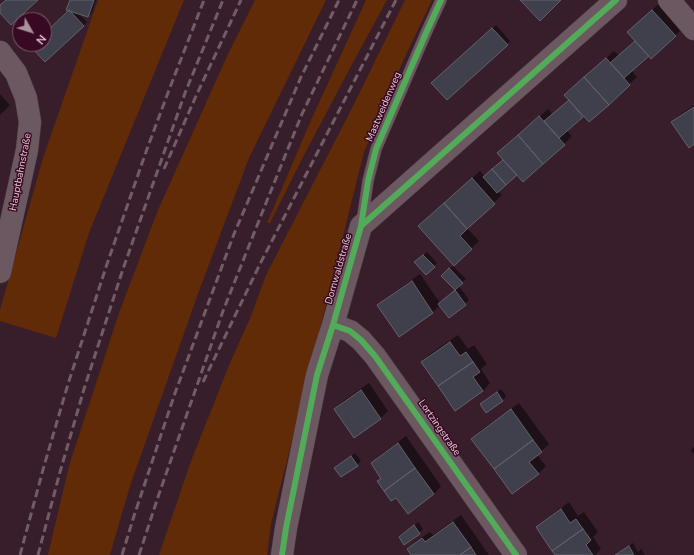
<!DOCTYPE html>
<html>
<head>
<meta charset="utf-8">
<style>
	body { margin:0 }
	#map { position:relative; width:694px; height:555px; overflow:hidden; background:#381e2b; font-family:"Nunito Sans",sans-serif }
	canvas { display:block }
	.north { position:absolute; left:12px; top:12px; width:40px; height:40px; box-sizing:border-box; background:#370922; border:1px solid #80586c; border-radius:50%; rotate:129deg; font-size:11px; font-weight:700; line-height:16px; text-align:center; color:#edcedb }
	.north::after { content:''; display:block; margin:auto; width:14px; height:18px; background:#ae909d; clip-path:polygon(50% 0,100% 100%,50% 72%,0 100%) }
</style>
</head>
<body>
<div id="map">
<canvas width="694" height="555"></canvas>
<div class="north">N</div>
</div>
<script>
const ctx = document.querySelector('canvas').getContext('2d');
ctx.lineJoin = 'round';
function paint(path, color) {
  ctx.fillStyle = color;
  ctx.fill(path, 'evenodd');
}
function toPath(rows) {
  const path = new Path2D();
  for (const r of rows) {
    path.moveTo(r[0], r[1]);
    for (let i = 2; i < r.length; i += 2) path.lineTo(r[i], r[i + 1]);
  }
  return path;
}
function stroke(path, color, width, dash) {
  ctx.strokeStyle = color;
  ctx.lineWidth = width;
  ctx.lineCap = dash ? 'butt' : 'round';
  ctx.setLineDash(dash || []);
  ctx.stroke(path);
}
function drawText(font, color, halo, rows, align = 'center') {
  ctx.font = font + ' "Nunito Sans",sans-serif';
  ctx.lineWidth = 3;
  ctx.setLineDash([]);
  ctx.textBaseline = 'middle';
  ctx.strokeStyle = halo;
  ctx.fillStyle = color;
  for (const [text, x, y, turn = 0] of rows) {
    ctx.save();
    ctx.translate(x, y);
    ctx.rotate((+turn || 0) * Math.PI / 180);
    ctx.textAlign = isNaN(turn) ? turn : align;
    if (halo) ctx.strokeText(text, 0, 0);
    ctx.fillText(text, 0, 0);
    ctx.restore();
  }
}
const green = toPath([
	[98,0,184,0,89,233,56,338,0,321,0,310,43,158],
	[255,0,326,0,249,158,199,291,130,486,110,555,48,555,69,466,119,313,158,210,228,54],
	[366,0,387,0,349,70,302,159,270,223,267,223,312,118],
	[405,0,432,0,404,59,364,152,271,524,267,555,159,555,191,461,230,363,251,316,266,275,352,108]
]);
const shadow = toPath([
	[71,0,96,0,92,12,88,16,77,12,87,22,45,61,34,44,44,44,44,35,71,10],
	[660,3,683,28,675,36,649,55,631,70,637,77,589,121,584,115,566,130,572,136,564,144,523,180,517,174,498,191,502,195,467,228,479,241,471,249,427,218,480,171,485,177,504,159,506,146,548,109,553,115,570,100,573,87,614,51,619,56,636,41,636,24],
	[496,25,510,41,507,44,436,79],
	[0,94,10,105,0,115],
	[694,105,694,143,672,123,680,115],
	[427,252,437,263,426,273,416,262],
	[453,266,466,279,459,286,469,300,449,317,440,305,433,312,399,335,378,305,386,298,420,274,440,303,456,290,442,276],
	[458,335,468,349,474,345,487,364,481,369,490,383,483,391,422,362,430,354],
	[369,383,388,411,380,419,335,409,343,401],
	[501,389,506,396,503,400,486,411,481,404],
	[519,403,549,444,537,455,546,466,538,474,473,439,480,431],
	[406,436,441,486,434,494,408,512,396,496,378,481,382,478,372,463,379,456],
	[694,447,694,455,691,450],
	[355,453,361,461,357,465,341,476,339,464],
	[569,502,578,516,584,512,598,532,593,537,601,549,595,555,557,555,537,527,545,520],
	[461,515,489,555,413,555,408,549,416,541,430,532,433,535],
	[418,522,423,529,405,544,404,534],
	[633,543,638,552,641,549,645,555,615,555]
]);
const building = toPath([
	[6,0,38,0,11,25,0,13,0,5,6,0],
	[70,0,94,0,88,17,66,10,70,0],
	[520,0,561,0,540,21,520,0],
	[69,10,84,26,45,62,30,46,33,44,44,44,44,34,69,10],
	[652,10,676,36,651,59,627,32,652,10],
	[492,28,508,45,447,100,431,83,492,28],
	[635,41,649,56,624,78,610,63,635,41],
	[606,58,630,85,609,105,584,77,606,58],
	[584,77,609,105,589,122,564,95,584,77],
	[569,100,583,117,559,138,544,121,569,100],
	[694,107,694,144,689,148,671,122,694,107],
	[539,116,565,145,543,164,518,135,539,116],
	[518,135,543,164,523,182,497,153,518,135],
	[503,160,517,175,506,185,492,169,503,160],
	[492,169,506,185,497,193,483,177,492,169],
	[472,178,495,204,467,229,444,203,472,178],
	[444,203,467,229,460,236,472,249,454,266,418,226,444,203],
	[423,255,435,267,426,275,414,262,423,255],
	[449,268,463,283,455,290,441,276,449,268],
	[412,281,433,313,399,337,377,305,412,281],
	[455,290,466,305,449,318,438,304,455,290],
	[450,342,460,356,466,352,473,362,438,386,421,362,450,342],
	[473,362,480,372,473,377,483,391,455,411,438,386,473,362],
	[361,390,381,419,354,438,334,409,361,390],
	[497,392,503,401,486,413,480,404,497,392],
	[511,409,533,440,494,469,471,439,511,409],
	[533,440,542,452,529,462,539,474,512,494,494,469,533,440],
	[398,443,415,468,384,491,377,481,381,479,371,463,398,443],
	[351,456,358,466,341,477,334,468,351,456],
	[415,468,434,494,408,514,396,498,391,501,384,491,415,468],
	[561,509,570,523,576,519,583,529,552,551,536,527,561,509],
	[453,522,471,547,460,555,411,555,407,549,422,538,425,542,453,522],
	[414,525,420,534,404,545,399,537,414,525],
	[583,529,591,540,586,545,593,555,555,555,552,551,583,529],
	[629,546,634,555,615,555,629,546],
	[471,547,476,555,460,555,471,547]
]);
const lane = toPath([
	[362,222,368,181,376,149,426,33,441,0]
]);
const street = toPath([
	[669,0,694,29],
	[0,52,16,73,26,98,30,122,27,150,0,272],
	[333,325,350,331,361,340,375,356,516,555],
	[282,555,286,528,317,375,333,325,361,226,616,0]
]);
const rail = toPath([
	[164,169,196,96,241,0],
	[203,382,260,264,396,0],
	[20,555,44,466,68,384,107,264,147,149,169,90,204,0],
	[38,555,60,472,84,389,123,269,185,93,223,0],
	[122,555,134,516,174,396,234,234,301,77,339,0],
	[139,555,159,494,223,311,268,198,302,114,357,0]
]);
const cycleway = toPath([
	[361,226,616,0],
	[333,325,350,331,361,340,375,356,516,555],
	[282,555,286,528,317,375,333,325,361,226,368,181,376,149,426,33,441,0]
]);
const streetNames = [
	["Mastweidenweg",384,107,-67],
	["Hauptbahnstraße",21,172,-79],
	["Dornwaldstraße",339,269,-74],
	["Lortzingstraße",439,428,55]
];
paint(green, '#602b06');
paint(shadow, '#0007');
paint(building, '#40404c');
stroke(building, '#62626d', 1);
stroke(lane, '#533d48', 12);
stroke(street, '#533d48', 23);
stroke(lane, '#6c5861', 11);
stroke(street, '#6c5861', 22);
stroke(rail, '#715d66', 3, [8, 4]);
stroke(cycleway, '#51ab58', 6);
drawText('10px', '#edcedb', '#370922', streetNames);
</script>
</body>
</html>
